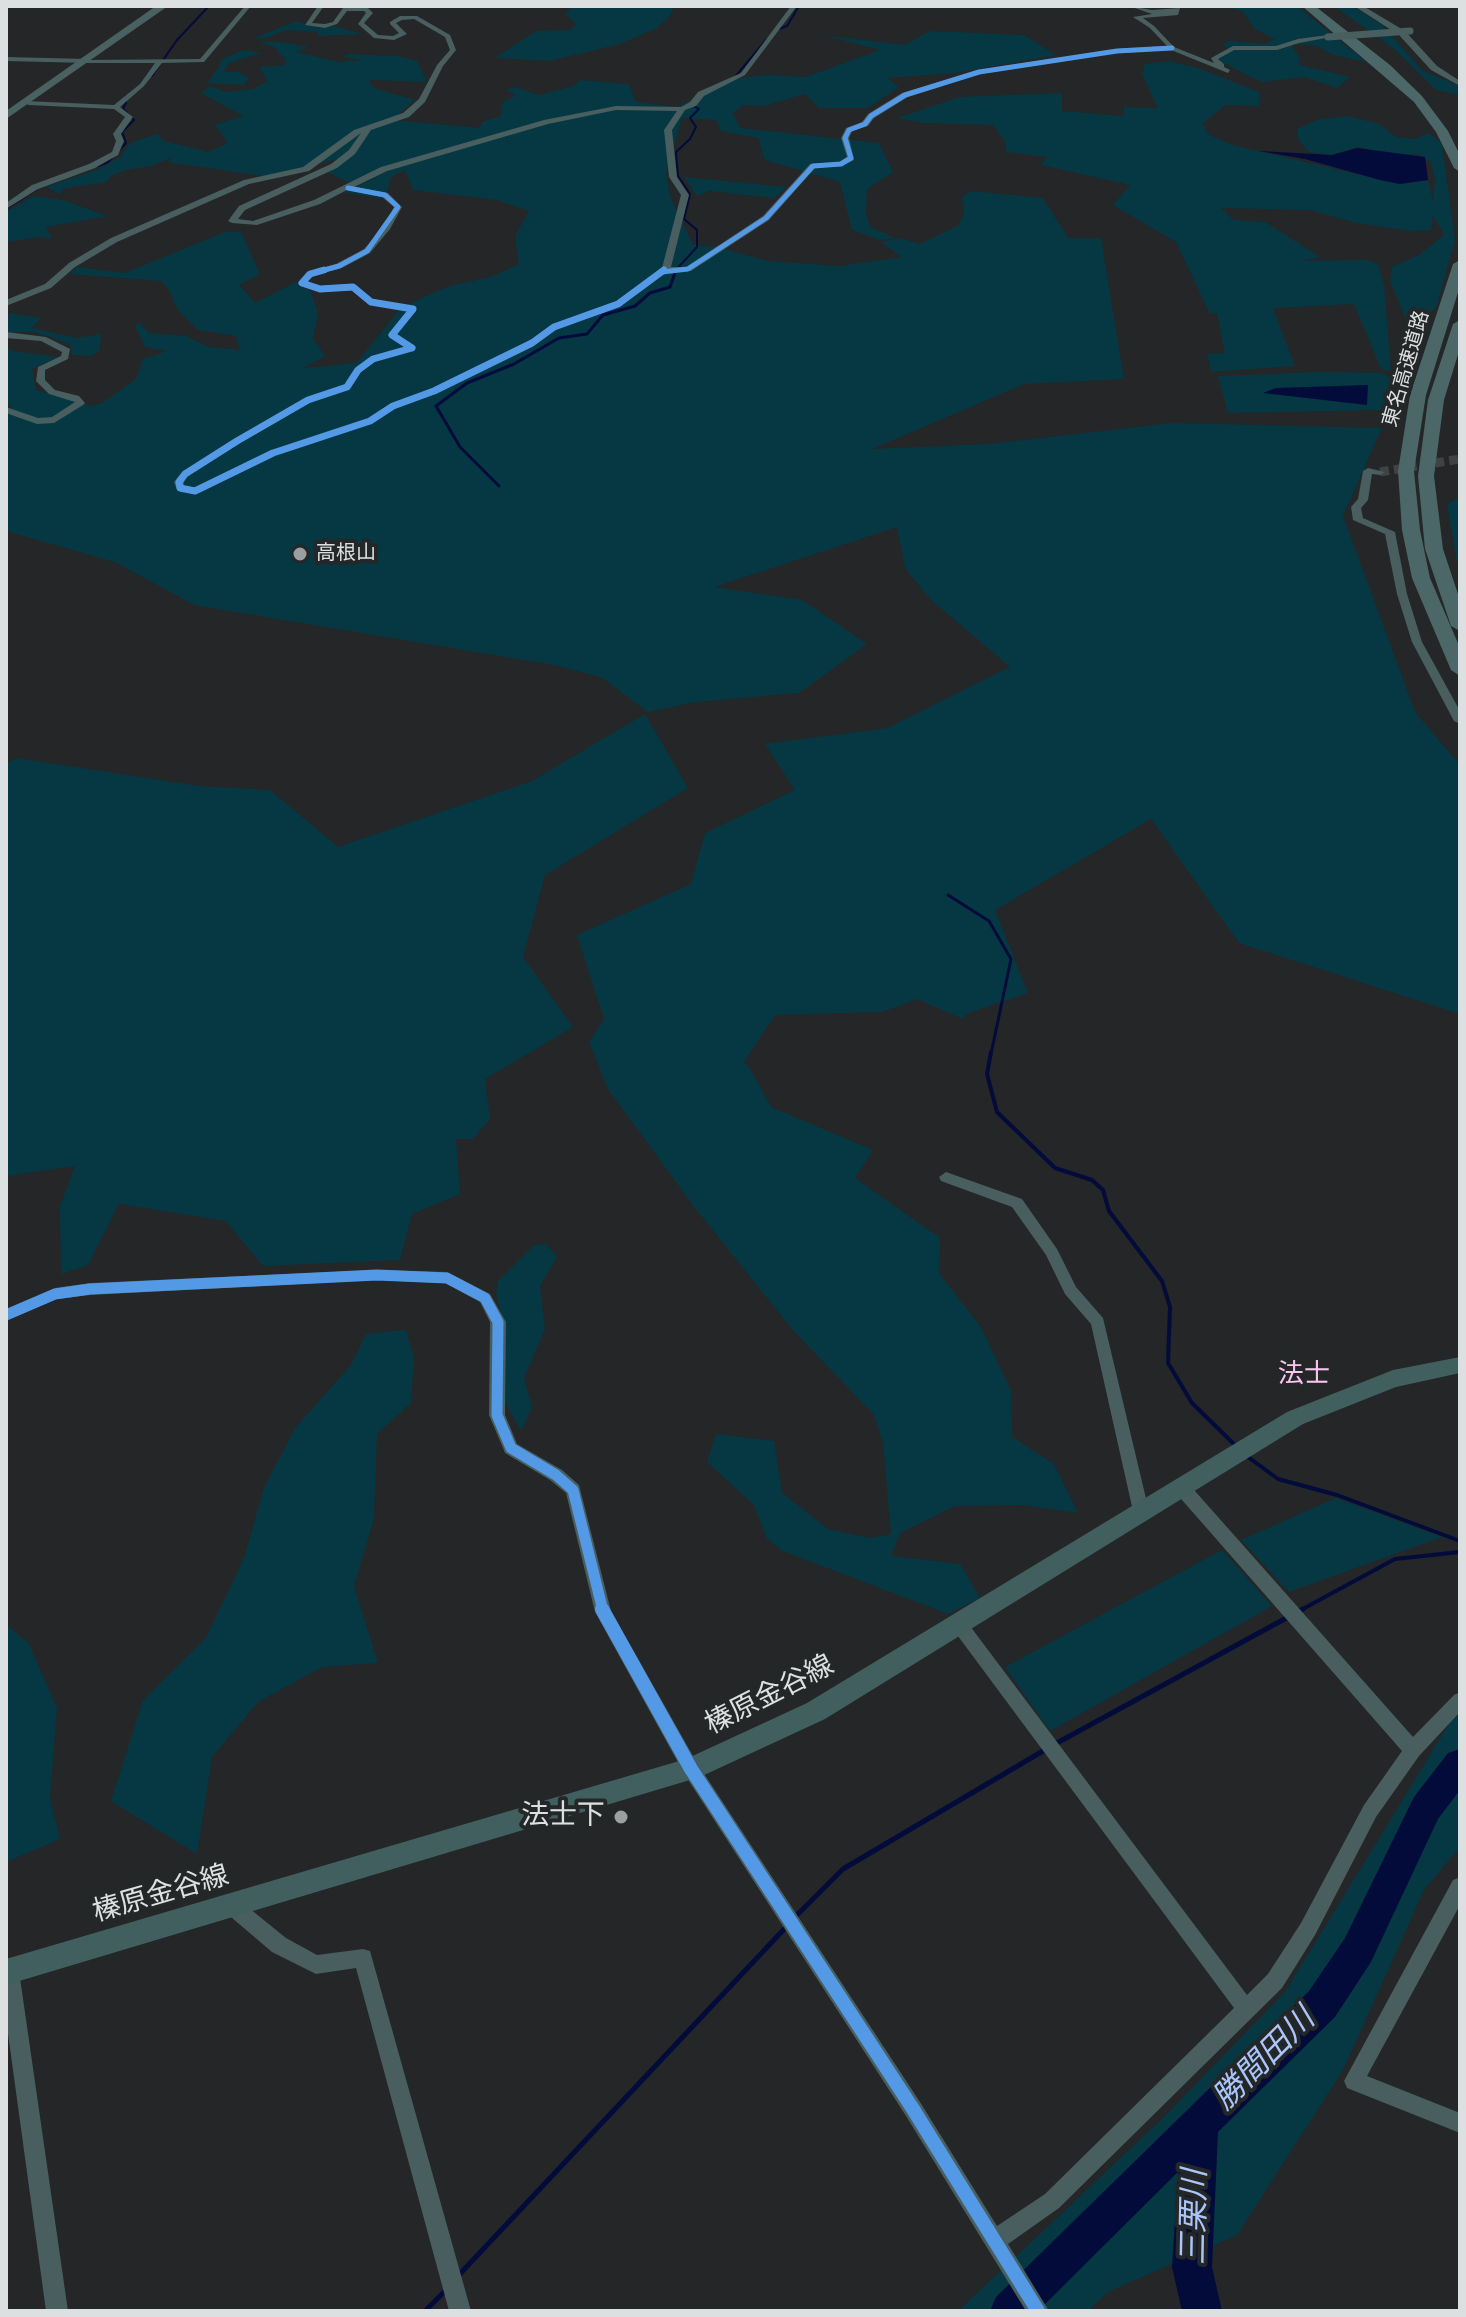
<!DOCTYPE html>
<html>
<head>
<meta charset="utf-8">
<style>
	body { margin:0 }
	#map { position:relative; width:1466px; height:2317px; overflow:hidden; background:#242627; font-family:"Sofia Sans Condensed",sans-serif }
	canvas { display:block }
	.frame { position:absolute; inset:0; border:8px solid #dde0e1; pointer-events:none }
</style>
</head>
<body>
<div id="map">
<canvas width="1466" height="2317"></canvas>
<div class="frame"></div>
</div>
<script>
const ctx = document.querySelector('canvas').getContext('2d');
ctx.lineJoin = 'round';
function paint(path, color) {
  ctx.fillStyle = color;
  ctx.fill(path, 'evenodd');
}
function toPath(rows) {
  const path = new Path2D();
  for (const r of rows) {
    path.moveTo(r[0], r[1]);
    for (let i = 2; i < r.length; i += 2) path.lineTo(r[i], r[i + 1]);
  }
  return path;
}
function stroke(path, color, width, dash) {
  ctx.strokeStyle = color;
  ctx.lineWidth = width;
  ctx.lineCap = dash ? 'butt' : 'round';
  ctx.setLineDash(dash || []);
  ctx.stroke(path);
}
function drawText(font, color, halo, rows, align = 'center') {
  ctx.font = font + ' "Sofia Sans Condensed","Noto Sans JP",sans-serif';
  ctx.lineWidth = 8;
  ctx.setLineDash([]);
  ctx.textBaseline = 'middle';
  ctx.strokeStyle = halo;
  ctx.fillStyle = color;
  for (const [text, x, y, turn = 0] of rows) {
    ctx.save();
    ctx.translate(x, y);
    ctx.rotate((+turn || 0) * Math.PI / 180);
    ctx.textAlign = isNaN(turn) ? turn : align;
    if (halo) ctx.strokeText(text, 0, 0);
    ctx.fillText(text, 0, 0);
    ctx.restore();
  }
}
const green = toPath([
	[572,6,674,6,670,16,657,28,620,44,550,61,495,58,536,31,570,30,577,24,565,14],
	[1224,6,1297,6,1366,62,1334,55,1315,45,1291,44,1299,57,1299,65,1350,77,1337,88,1305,77,1261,82,1218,60,1228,50,1223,44,1229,41,1265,44,1275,39,1255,29,1242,11],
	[1334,6,1352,6,1382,25,1423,71,1460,86,1460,95,1436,90,1393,48],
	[296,21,317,28,333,26,363,34,318,36,318,32,286,30,266,38,252,39],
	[930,31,1024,35,1056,55,955,73,887,78,899,87,868,108,819,108,805,94,764,106,743,105,733,113,740,128,879,143,893,172,867,189,866,213,870,227,895,238,880,240,852,230,840,182,765,160,758,138,721,131,716,120,682,118,666,173,670,196,693,245,718,247,767,261,839,266,902,257,881,242,899,238,920,244,959,225,964,212,962,197,971,191,1043,198,1068,238,1101,238,1124,379,1024,384,872,449,989,444,1172,423,1382,428,1343,516,1415,712,1460,765,1460,1014,1239,943,1151,819,995,910,1028,993,966,1014,963,1019,917,999,882,1012,775,1015,743,1063,748,1065,771,1107,873,1150,855,1178,940,1238,939,1273,982,1329,1011,1391,1012,1437,1054,1464,1078,1513,1024,1505,955,1506,900,1533,891,1556,960,1564,980,1598,948,1614,783,1551,767,1539,754,1505,707,1462,716,1434,774,1441,782,1493,828,1529,869,1538,891,1534,883,1443,874,1415,791,1328,695,1208,608,1089,589,1042,604,1019,577,935,691,884,705,833,795,790,765,744,887,728,1010,667,929,598,905,568,897,527,714,587,802,600,867,644,799,693,696,702,648,712,601,677,554,665,194,605,115,562,6,531,6,406,14,411,6,401,6,347,12,351,59,357,32,369,36,390,91,406,102,403,136,379,143,359,167,351,145,347,135,325,140,323,149,333,186,336,209,347,240,350,236,336,198,330,176,308,171,293,161,281,70,274,76,267,125,273,225,232,241,232,260,274,239,285,255,303,296,282,311,292,318,314,313,338,325,356,303,368,356,363,402,307,449,286,491,277,519,264,515,236,529,211,497,200,413,190,405,170,391,177,385,199,343,192,379,177,353,185,328,172,347,157,263,176,167,162,175,156,151,166,126,170,110,176,107,182,65,188,60,194,46,187,99,169,120,157,130,143,157,134,164,141,208,152,228,143,215,125,243,116,201,93,210,86,225,92,253,89,267,81,260,67,285,65,285,59,274,47,258,42,281,42,308,47,296,52,339,62,362,60,344,57,347,54,397,56,417,61,427,82,369,80,373,88,415,100,392,120,480,128,482,122,501,116,501,104,516,95,506,90,515,87,538,95,574,86,580,80,629,84,636,102,676,107,739,78,769,75,806,77,880,50,822,35,905,45],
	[242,50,262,53,229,63,223,72,238,72,249,78,244,85,207,83,221,64,219,61],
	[1169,61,1198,68,1259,92,1259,106,1226,105,1203,123,1208,134,1232,145,1400,184,1428,180,1433,201,1435,180,1431,163,1419,154,1395,155,1358,147,1332,155,1309,152,1298,139,1297,129,1317,120,1347,116,1379,124,1396,137,1415,139,1429,133,1442,144,1455,240,1437,305,1413,338,1390,280,1392,267,1419,255,1444,235,1433,215,1431,230,1411,231,1356,223,1310,210,1221,208,1234,220,1265,222,1320,257,1300,261,1366,260,1378,264,1384,285,1391,371,1381,369,1354,304,1256,309,1273,308,1295,366,1211,372,1207,354,1225,353,1217,313,1210,314,1176,242,1113,205,1130,185,1041,165,1047,157,1006,152,1005,141,993,125,923,123,897,118,960,97,1062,93,1062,111,1124,116,1124,107,1158,108,1142,74,1145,64],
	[684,177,786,187,775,198,709,191,697,196],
	[34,196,63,200,107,216,46,227,52,239,39,237,6,242,6,212],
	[9,313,41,318,32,328,77,338,101,334,100,350,92,356,72,355,70,344,35,332,6,332],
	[1319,372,1383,373,1395,383,1382,410,1228,413,1218,376],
	[1460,496,1460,579,1447,505],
	[645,714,688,788,545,875,523,957,573,1027,485,1079,490,1119,473,1139,456,1139,460,1194,412,1214,400,1260,263,1266,226,1221,119,1204,88,1265,61,1274,60,1206,75,1166,6,1176,6,764,16,758,199,786,270,790,338,847,532,781],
	[546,1244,557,1257,540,1286,545,1329,524,1378,532,1407,521,1431,506,1404,505,1329,496,1294,498,1281,534,1245],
	[406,1330,414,1358,411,1403,377,1434,374,1518,354,1586,378,1663,322,1667,258,1702,212,1757,197,1854,111,1801,143,1700,206,1638,244,1558,264,1488,295,1428,351,1365,366,1334],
	[1336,1498,1442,1537,1289,1592,1241,1540],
	[1222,1550,1272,1606,1050,1731,1005,1667],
	[6,1624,29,1644,57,1708,50,1798,60,1839,6,1862],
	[1460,1713,1460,1847,1424,1890,1343,2070,1237,2235,1108,2292,1088,2311,958,2311,1164,2117,1285,1992,1452,1719]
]);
const water = toPath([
	[1357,148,1425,157,1428,180,1400,184,1380,180,1305,159,1259,151,1332,155],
	[1368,385,1367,405,1263,393,1276,388]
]);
const streamFar3 = toPath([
	[776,30,787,26,799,6],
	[152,76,177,40,209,6],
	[734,78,767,39],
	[98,166,108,162,126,143,122,132,134,120,123,109,126,102],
	[6,209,37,189],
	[674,272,697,247,697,230,684,219,690,194,678,176,676,152,690,139,696,127,690,118,699,109,690,104]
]);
const streamFar2 = toPath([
	[499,486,460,447,436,406,467,383,514,364,559,338,587,334,603,315,635,306,650,293,670,287,676,270],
	[948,895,989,921,1011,959,991,1054]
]);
const streamFar1 = toPath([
	[991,1052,987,1074,997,1112,1055,1168,1092,1180,1103,1190,1109,1211,1162,1281,1170,1307,1168,1363,1192,1403,1238,1448],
	[1244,1454,1278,1479,1337,1495,1460,1541],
	[1299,1611,1395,1559,1460,1552]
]);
const stream = toPath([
	[1297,1612,1303,1609],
	[1055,1744,1290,1616],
	[794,1918,843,1869,1048,1748],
	[457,2277,788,1925],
	[425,2311,446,2290]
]);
const river = toPath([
	[1460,1749,1460,1790,1438,1819,1371,1962,1335,2017,1218,2132,1212,2267,1222,2311,1182,2311,1172,2267,1178,2172,1038,2311,990,2311,996,2297,1309,1991,1345,1938,1414,1797,1448,1753,1460,1749]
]);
const minorTunnel = toPath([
	[1380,472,1460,459]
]);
const minor = toPath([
	[245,6,251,6,204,62,162,63,144,86,120,107,133,117,121,134,124,141,118,155,95,168,38,189,6,209,6,203,32,185,89,164,112,152,116,141,113,134,125,117,114,109,28,105,25,101,114,105,140,84,155,63,88,63,86,60,200,59,245,6],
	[318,6,324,6,312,23,325,24,333,22,343,8,368,8,373,13,364,23,378,35,393,36,399,33,390,24,390,22,400,16,417,16,450,35,456,50,443,66,425,102,409,117,371,130,355,154,337,168,245,210,238,219,253,221,314,200,381,167,544,120,616,106,681,107,690,102,698,92,741,73,791,6,797,6,745,75,704,96,696,106,685,110,672,130,677,177,689,195,671,267,686,267,763,216,810,164,839,162,847,157,841,138,846,128,862,122,868,114,902,93,979,70,1117,49,1167,46,1150,28,1133,17,1152,14,1129,6,1152,10,1180,8,1178,15,1143,18,1154,26,1174,47,1214,63,1211,58,1233,46,1276,46,1298,39,1328,35,1331,37,1299,43,1277,50,1234,50,1218,59,1224,64,1224,67,1230,70,1228,73,1171,50,1117,53,980,74,908,97,874,118,868,126,852,131,849,138,854,160,841,166,815,168,769,220,691,271,668,271,621,306,557,329,535,345,437,393,396,408,373,423,276,455,198,493,177,490,174,482,182,472,234,439,305,398,344,385,355,368,370,357,405,347,388,335,407,311,368,304,351,290,320,292,298,283,307,272,336,264,364,249,384,226,394,207,382,197,347,190,320,204,257,225,232,223,228,221,239,206,331,164,349,150,361,133,309,171,249,184,117,242,75,267,51,288,6,306,6,300,45,284,69,263,111,238,244,180,303,167,354,130,403,113,419,99,437,65,450,50,445,37,414,19,402,20,396,23,407,34,394,40,374,38,358,24,366,13,364,11,347,11,337,24,325,28,305,25,318,6],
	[616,110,677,111,664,130,669,177,681,195,662,268,615,302,551,325,529,341,431,389,390,404,367,419,270,451,194,488,184,486,184,482,188,476,240,443,311,402,350,389,361,372,376,361,416,348,397,334,416,311,416,307,374,300,353,284,321,286,307,282,313,276,342,268,370,253,390,229,402,207,388,193,354,187,387,171,548,124,616,110],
	[6,332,46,337,70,349,68,359,45,370,45,380,55,390,79,396,85,403,83,405,54,423,37,424,6,413,6,407,38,418,52,417,75,402,49,394,36,381,38,367,61,356,62,352,41,341,6,338,6,332],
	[1368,468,1385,472,1380,475,1372,474,1368,500,1361,508,1363,518,1395,532,1407,594,1422,642,1460,711,1460,724,1454,721,1412,642,1397,594,1385,534,1353,520,1351,507,1358,499,1363,471,1368,468],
	[946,1172,1022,1199,1057,1249,1076,1287,1103,1318,1149,1511,1147,1516,1141,1518,1135,1516,1133,1511,1091,1324,1065,1294,1046,1255,1012,1207,941,1181,939,1177,946,1172],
	[377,1270,447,1272,490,1294,506,1322,505,1415,517,1444,562,1470,579,1485,611,1611,697,1763,920,2102,997,2226,1045,2194,1234,2008,952,1628,949,1623,952,1618,958,1616,964,1618,1247,1995,1268,1974,1301,1923,1364,1805,1402,1751,1175,1492,1173,1487,1175,1482,1181,1480,1187,1482,1413,1737,1454,1695,1460,1692,1460,1712,1419,1756,1376,1817,1315,1935,1282,1988,1059,2208,1008,2244,1049,2311,1026,2311,906,2116,685,1775,595,1612,566,1493,550,1480,505,1453,503,1448,489,1415,490,1322,480,1302,445,1283,377,1280,90,1295,57,1299,6,1321,6,1309,55,1288,90,1283,377,1270],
	[1460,1877,1460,1905,1367,2076,1460,2113,1460,2133,1347,2088,1344,2081,1453,1880,1460,1877],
	[232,1897,239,1900,286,1938,317,1955,363,1949,370,1951,471,2311,449,2311,356,1968,316,1974,272,1952,225,1912,223,1906,225,1900,232,1897],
	[9,1962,16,1964,19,1971,68,2311,46,2311,6,2019,6,1963,9,1962]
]);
const tertiary = toPath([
	[1354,6,1363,6,1405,31,1437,66,1460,81,1460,86,1431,70,1399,35,1354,6],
	[6,57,88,59,92,61,88,63,6,61,6,57]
]);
const secondary = toPath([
	[1460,1357,1460,1373,1396,1387,1303,1424,825,1719,700,1777,6,1985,6,1959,686,1759,807,1703,1287,1412,1393,1370,1460,1357]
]);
const primary = toPath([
	[156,6,168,6,6,119,6,111,156,6]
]);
const motorway = toPath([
	[1302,6,1315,6,1390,65,1422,96,1448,131,1460,155,1460,172,1454,168,1436,132,1414,102,1302,6],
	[1460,260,1460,286,1426,395,1414,471,1420,530,1430,578,1460,648,1460,676,1451,670,1412,578,1402,530,1398,471,1410,395,1453,264,1460,260],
	[1460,320,1460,348,1444,400,1434,476,1443,549,1460,600,1460,631,1451,626,1425,549,1418,476,1428,400,1453,324,1460,320]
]);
const minorBridge = toPath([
	[1328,37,1410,31]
]);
const cyclewayFar3 = toPath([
	[317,272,339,266,367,251,398,207,385,195,348,188],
	[662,272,688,269,766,218,813,166,841,164,851,158,845,138,849,130,865,124,871,116,905,95,979,72,1117,51,1172,48]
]);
const cyclewayFar2 = toPath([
	[324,270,310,274,302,283,320,289,353,287,371,302,413,309,392,335,412,348,373,359,358,370,347,387,308,400,237,441,185,474,179,482,180,488,195,491,273,453,370,421,393,406,434,391,532,343,554,327,618,304,664,270]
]);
const cyclewayFar1 = toPath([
	[6,1315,55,1294,90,1289,377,1275,447,1278,485,1298,498,1322,497,1415,511,1448,556,1475,573,1490,603,1611]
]);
const cycleway = toPath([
	[602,1609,691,1769,913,2109,1038,2311]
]);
const markers = [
	[300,554,8,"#9c9fa0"],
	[621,1817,8,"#9c9fa0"]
];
const farStreetnames = [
	["東名高速道路",1407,369,-74]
];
const farPoinames = [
	["高根山",316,554]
];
const neighbourhoodNames = [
	["法士",1304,1375]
];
const nearStreetnames = [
	["榛原金谷線",770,1696,-27],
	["榛原金谷線",161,1895,-16]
];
const nearPoinames = [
	["法士下",605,1817]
];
const nearWaternames = [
	["勝間田川",1265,2060,-45],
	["三栗川",1196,2217,-89]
];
paint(green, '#063844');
paint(water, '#030b3b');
stroke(streamFar3, '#030b3b', 2);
stroke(streamFar2, '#030b3b', 3);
stroke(streamFar1, '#030b3b', 4);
stroke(stream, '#030b3b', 5);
paint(river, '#030b3b');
stroke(minorTunnel, '#404243', 9, [9, 5]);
paint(minor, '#495e5e');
paint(tertiary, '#495e5e');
paint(secondary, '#415f5e');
paint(primary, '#496261');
paint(motorway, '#4b6767');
stroke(minorBridge, '#495e5e', 7);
stroke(cyclewayFar3, '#5399e6', 5);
stroke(cyclewayFar2, '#5399e6', 7);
stroke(cyclewayFar1, '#5399e6', 11);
stroke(cycleway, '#5399e6', 14);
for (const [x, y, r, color] of markers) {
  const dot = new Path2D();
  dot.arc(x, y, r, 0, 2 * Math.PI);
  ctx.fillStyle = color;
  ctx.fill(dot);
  stroke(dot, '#232728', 3);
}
drawText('20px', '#dde0e1', '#232728', farStreetnames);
drawText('20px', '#dde0e1', '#232728', farPoinames, 'left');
drawText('26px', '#f9c4ee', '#232728', neighbourhoodNames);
drawText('28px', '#dde0e1', '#232728', nearStreetnames);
drawText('28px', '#dde0e1', '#232728', nearPoinames, 'right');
drawText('italic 32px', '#abc5f9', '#232728', nearWaternames);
</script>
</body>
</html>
